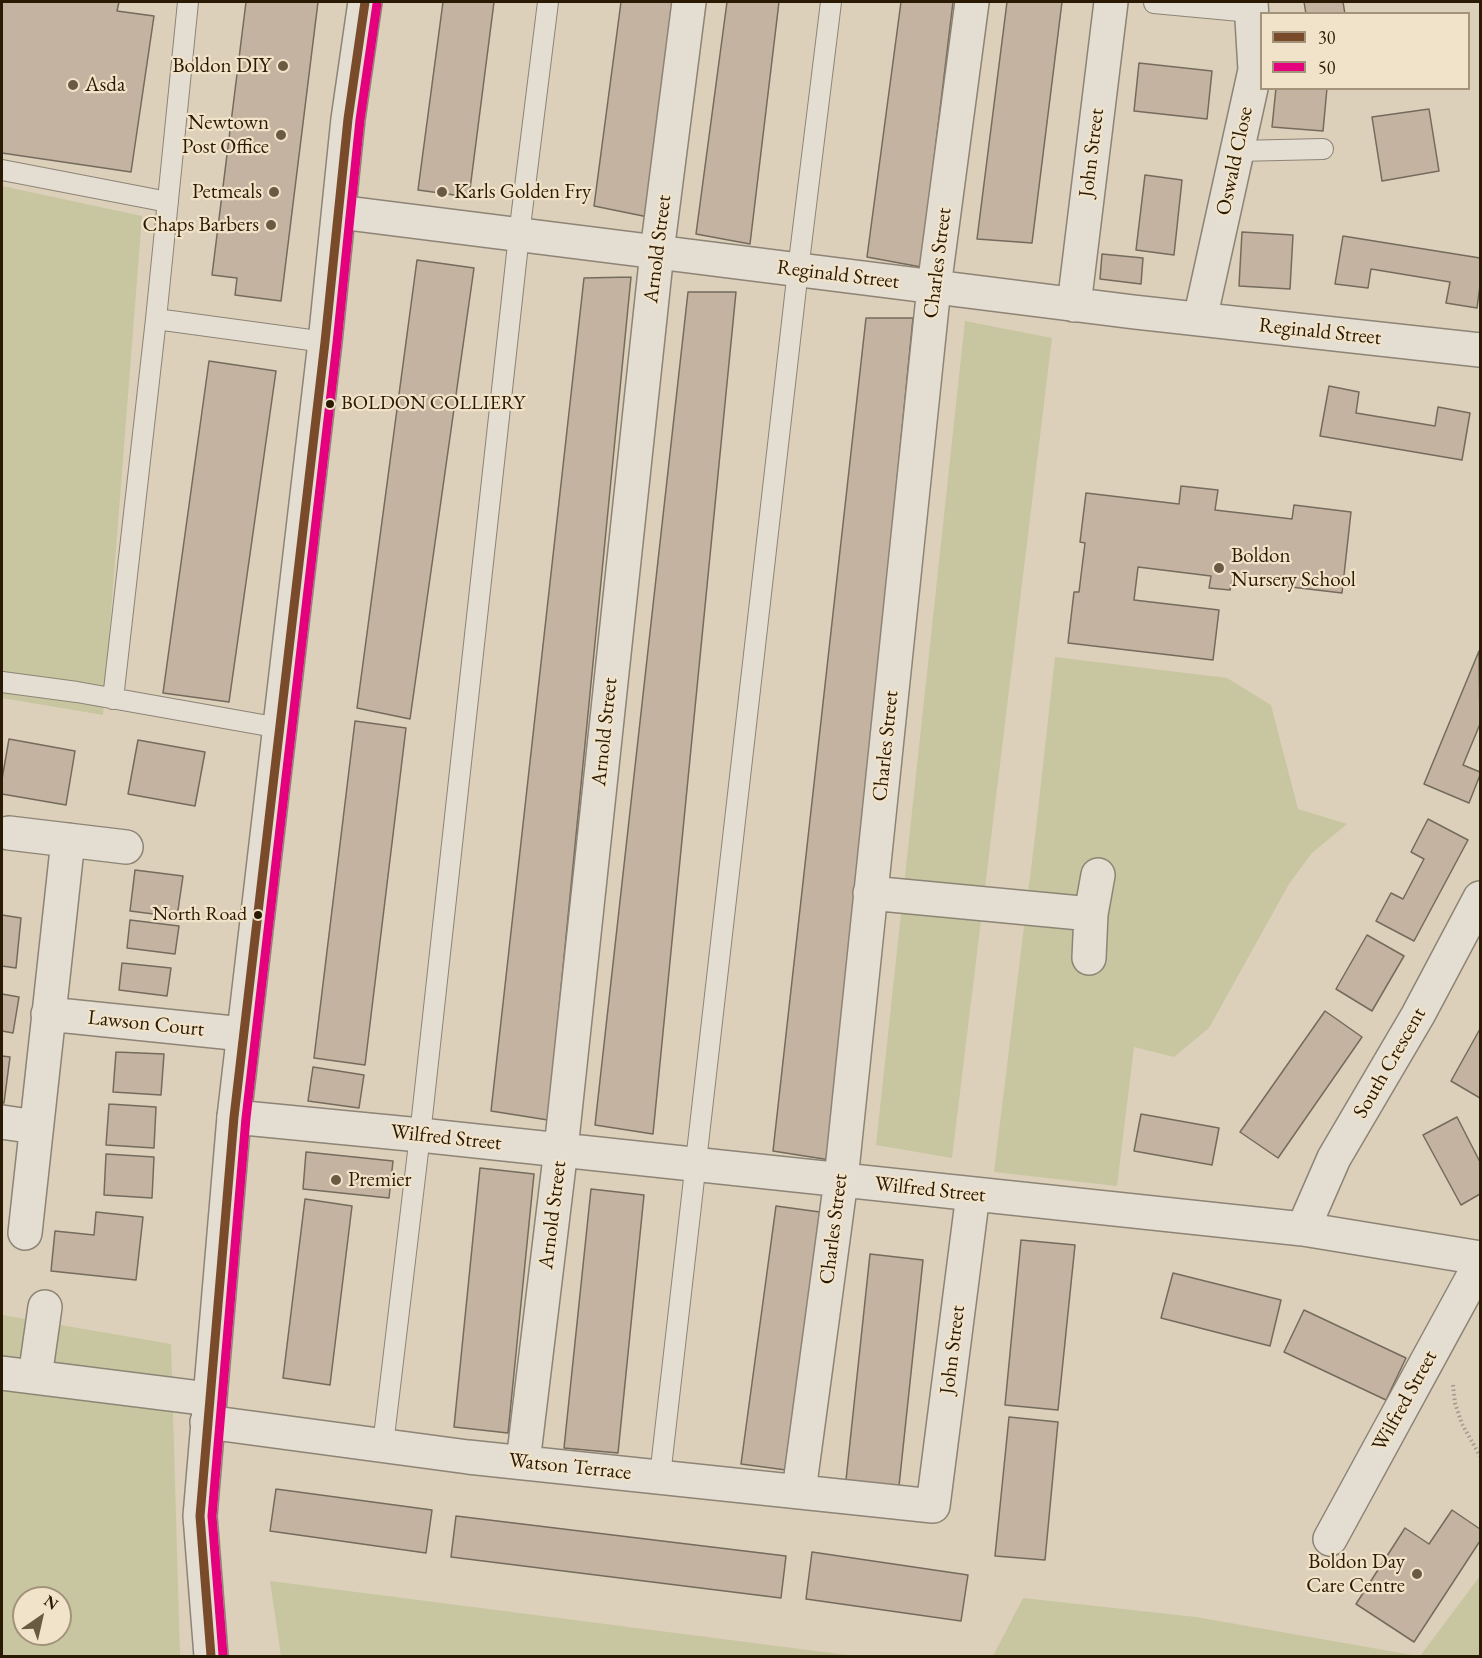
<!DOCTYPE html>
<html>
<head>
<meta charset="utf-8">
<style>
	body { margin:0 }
	#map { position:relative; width:1482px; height:1658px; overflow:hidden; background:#dcd0ba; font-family:"EB Garamond",serif }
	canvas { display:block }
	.frame { position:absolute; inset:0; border:3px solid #2b1a03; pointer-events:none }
	.legend { position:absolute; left:1260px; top:12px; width:210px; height:78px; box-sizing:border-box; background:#f1e3c9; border:2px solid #a2937a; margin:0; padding:8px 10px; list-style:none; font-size:18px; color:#2b1a03 }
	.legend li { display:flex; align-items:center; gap:12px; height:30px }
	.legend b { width:30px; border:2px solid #a2937a }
	.north { position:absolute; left:12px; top:1586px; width:60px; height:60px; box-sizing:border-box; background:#f1e3c9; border:2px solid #a2937a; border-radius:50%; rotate:34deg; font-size:16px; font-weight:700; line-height:24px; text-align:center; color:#2b1a03 }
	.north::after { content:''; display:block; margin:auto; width:21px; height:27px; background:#695a43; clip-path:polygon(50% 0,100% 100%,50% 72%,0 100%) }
</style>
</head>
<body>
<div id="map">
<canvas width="1482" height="1658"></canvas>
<div class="frame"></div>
<ul class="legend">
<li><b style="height:8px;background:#7a4b2a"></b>30</li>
<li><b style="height:8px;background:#e5007d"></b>50</li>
</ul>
<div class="north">N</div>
</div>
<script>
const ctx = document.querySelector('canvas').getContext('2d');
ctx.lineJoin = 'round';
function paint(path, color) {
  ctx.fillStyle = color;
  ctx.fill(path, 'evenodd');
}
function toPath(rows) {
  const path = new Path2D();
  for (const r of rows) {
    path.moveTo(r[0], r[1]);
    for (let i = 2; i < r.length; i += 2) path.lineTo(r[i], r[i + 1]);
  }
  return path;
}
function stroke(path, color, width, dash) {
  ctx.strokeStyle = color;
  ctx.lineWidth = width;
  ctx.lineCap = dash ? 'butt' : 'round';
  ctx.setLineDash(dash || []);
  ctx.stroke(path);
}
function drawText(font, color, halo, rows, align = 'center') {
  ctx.font = font + ' "EB Garamond",serif';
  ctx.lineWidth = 4.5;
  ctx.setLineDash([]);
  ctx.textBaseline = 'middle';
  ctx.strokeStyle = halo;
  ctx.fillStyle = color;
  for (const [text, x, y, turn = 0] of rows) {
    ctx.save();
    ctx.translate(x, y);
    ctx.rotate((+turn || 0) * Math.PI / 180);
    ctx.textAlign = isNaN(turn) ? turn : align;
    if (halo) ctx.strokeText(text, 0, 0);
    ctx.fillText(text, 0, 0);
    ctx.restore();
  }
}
const green = toPath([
	[2,186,142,216,103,715,2,698],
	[965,321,1052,338,952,1158,876,1145],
	[1055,657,1227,678,1271,705,1298,809,1347,824,1312,853,1289,884,1209,1028,1174,1057,1134,1047,1117,1186,994,1172,1036,828],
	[2,1315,171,1344,180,1656,2,1656],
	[24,1598,60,1598,60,1634,24,1634],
	[1480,1576,1480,1656,1420,1656],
	[270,1581,855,1656,281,1656],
	[1023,1598,1196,1617,1418,1656,993,1656]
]);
const building = toPath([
	[2,2,119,2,117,11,154,16,131,172,2,153,2,2],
	[246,2,318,2,281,301,235,295,237,278,212,275,246,2],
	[443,2,494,2,469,197,418,190,443,2],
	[621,2,674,2,648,217,594,206,621,2],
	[727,2,779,2,750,244,696,234,727,2],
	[901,2,953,2,921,267,867,257,901,2],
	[1007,2,1062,2,1032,243,977,239,1007,2],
	[1304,2,1343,2,1345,14,1306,14,1304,2],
	[1139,63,1212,71,1207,119,1134,111,1139,63],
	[1276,88,1327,88,1323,131,1272,127,1276,88],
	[1429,109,1439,171,1382,181,1372,117,1429,109],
	[1145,175,1182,180,1174,255,1136,250,1145,175],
	[1242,232,1293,235,1290,289,1239,286,1242,232],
	[1343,236,1480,258,1480,286,1477,308,1446,303,1450,282,1371,269,1368,288,1335,284,1343,236],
	[1102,254,1143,258,1141,284,1100,279,1102,254],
	[417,260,474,268,410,719,357,708,417,260],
	[631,277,548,1120,491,1111,584,278,631,277],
	[688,292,736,292,653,1134,595,1125,688,292],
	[866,318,913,318,830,1160,773,1151,866,318],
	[209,361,276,371,229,702,163,693,209,361],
	[1329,386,1359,392,1356,413,1435,426,1438,407,1470,413,1462,460,1320,436,1329,386],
	[1181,486,1218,490,1215,510,1292,519,1294,505,1351,512,1342,593,1232,580,1230,590,1209,588,1211,576,1138,567,1134,600,1219,610,1213,660,1068,643,1074,592,1079,592,1085,543,1080,542,1086,493,1179,504,1181,486],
	[1479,651,1480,724,1463,765,1480,772,1480,775,1469,803,1424,784,1479,651],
	[355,721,406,728,365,1065,314,1058,355,721],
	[9,739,75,751,66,805,2,794,2,779,9,739],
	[138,740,205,752,195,806,128,794,138,740],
	[1428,819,1468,840,1414,941,1376,921,1391,893,1403,899,1424,859,1411,852,1428,819],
	[135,870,183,876,177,917,130,911,135,870],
	[2,915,21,918,16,968,2,966,2,915],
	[130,920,179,926,175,954,127,948,130,920],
	[1367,935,1404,956,1372,1011,1336,989,1367,935],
	[122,963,171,968,167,996,119,990,122,963],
	[2,994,19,997,13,1033,2,1031,2,994],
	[1325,1011,1362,1037,1278,1158,1240,1132,1325,1011],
	[1480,1029,1480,1098,1451,1081,1480,1029],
	[116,1052,164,1054,161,1095,113,1092,116,1052],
	[2,1056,10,1057,4,1103,2,1103,2,1056],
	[313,1067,364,1075,359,1108,308,1101,313,1067],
	[109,1104,156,1107,154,1148,106,1145,109,1104],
	[1141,1114,1219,1128,1212,1165,1134,1151,1141,1114],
	[1457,1117,1480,1162,1480,1194,1461,1205,1423,1135,1457,1117],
	[306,1152,393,1161,389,1198,303,1189,306,1152],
	[106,1154,154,1157,152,1198,104,1195,106,1154],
	[480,1168,534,1174,508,1433,454,1427,480,1168],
	[591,1189,644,1195,618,1453,564,1448,591,1189],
	[305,1199,352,1206,330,1385,283,1378,305,1199],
	[776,1206,820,1212,786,1470,741,1464,776,1206],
	[96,1212,143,1217,136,1280,51,1271,55,1231,94,1235,96,1212],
	[1021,1240,1075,1245,1058,1410,1005,1405,1021,1240],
	[870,1254,923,1260,899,1486,846,1480,870,1254],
	[1173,1273,1281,1300,1270,1346,1161,1318,1173,1273],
	[1304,1310,1406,1358,1386,1400,1284,1352,1304,1310],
	[1009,1417,1058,1422,1045,1560,995,1556,1009,1417],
	[276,1489,432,1510,426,1553,270,1531,276,1489],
	[1452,1510,1480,1529,1480,1541,1414,1642,1356,1604,1405,1528,1429,1544,1452,1510],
	[456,1516,786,1556,781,1598,451,1557,456,1516],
	[812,1552,968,1575,961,1621,806,1599,812,1552]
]);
const path = toPath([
	[1453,1385,1455,1403,1462,1424,1480,1456]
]);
const service = toPath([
	[188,2,156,319,325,342],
	[1154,3,1251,12],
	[1237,151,1323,149],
	[2,170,168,202],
	[2,682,77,692,280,728],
	[113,699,156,319],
	[383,1445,420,1135,519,235,548,2],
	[660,1476,798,270,831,2]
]);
const minor = toPath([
	[339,212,1134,312,1480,350],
	[1074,305,1111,2],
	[1200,319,1255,70,1251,2],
	[9,833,126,847],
	[870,893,1091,914,1089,958],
	[1091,914,1098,875],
	[48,1014,243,1034],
	[234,1117,420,1135,1303,1229,1480,1258],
	[2,1122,36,1127],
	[1303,1229,1334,1158,1418,1015,1480,898],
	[25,1233,68,840],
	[2,1373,209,1399],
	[35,1377,45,1307],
	[207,1422,468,1457,933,1506,973,1194],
	[523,1462,561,1149,657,252,689,2],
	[799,1491,841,1180,934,287,972,2],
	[1330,1539,1480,1264]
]);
const tertiary = toPath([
	[211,1656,200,1516,234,1117,325,342,348,119,365,2]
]);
const bus1 = toPath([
	[211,1656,200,1516,234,1117,325,342,348,119,365,2]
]);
const bus2 = toPath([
	[223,1655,212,1516,246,1118,337,343,360,120,377,4]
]);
const markers = [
	[283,66,6,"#695a43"],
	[73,85,6,"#695a43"],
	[281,135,6,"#695a43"],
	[274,192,6,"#695a43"],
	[442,192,6,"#695a43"],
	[271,225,6,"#695a43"],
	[330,404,5,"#2b1a03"],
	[1219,568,6,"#695a43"],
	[258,915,5,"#2b1a03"],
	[336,1180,6,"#695a43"],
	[1417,1574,6,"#695a43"]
];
const busNames = [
	["BOLDON COLLIERY",341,404],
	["North Road",247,915,"right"]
];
const poiNames = [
	["Boldon DIY",271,66],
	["Asda",85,85,"left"],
	["Newtown",269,123],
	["Post Office",269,147],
	["Petmeals",262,192],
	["Karls Golden Fry",454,192,"left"],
	["Chaps Barbers",259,225],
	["Boldon",1231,556,"left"],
	["Nursery School",1231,580,"left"],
	["Premier",348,1180,"left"],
	["Boldon Day",1405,1562],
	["Care Centre",1405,1586]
];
const streetNames = [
	["John Street",1092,153,-83],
	["Oswald Close",1235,161,-78],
	["Arnold Street",658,249,-83],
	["Charles Street",938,263,-83],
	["Reginald Street",838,275,7],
	["Reginald Street",1320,332,6],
	["Arnold Street",605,732,-84],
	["Charles Street",886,746,-84],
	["Lawson Court",146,1024,6],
	["South Crescent",1390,1063,-60],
	["Wilfred Street",446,1138,6],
	["Wilfred Street",930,1190,6],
	["Arnold Street",553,1215,-83],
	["Charles Street",834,1229,-83],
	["John Street",953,1350,-83],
	["Wilfred Street",1405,1401,-61],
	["Watson Terrace",570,1467,6]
];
paint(green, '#c7c6a0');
paint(building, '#c5b3a2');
stroke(building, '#746b5c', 1.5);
stroke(service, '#8d8475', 22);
stroke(minor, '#8d8475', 36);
stroke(tertiary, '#8d8475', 36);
stroke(path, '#a09a8f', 4, [1.5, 3]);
stroke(service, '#e3ddd2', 20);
stroke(minor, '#e3ddd2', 33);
stroke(tertiary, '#e3ddd2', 33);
stroke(bus1, '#7a4b2a', 9);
stroke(bus2, '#e5007d', 9);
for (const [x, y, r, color] of markers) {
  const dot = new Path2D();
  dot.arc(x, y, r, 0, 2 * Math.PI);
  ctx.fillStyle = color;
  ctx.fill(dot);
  stroke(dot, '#f1e3c9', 2);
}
drawText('20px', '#2b1a03', '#f1e3c9', busNames, 'left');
drawText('21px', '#2b1a03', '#f1e3c9', poiNames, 'right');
drawText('21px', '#2b1a03', '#f1e3c9', streetNames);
</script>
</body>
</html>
